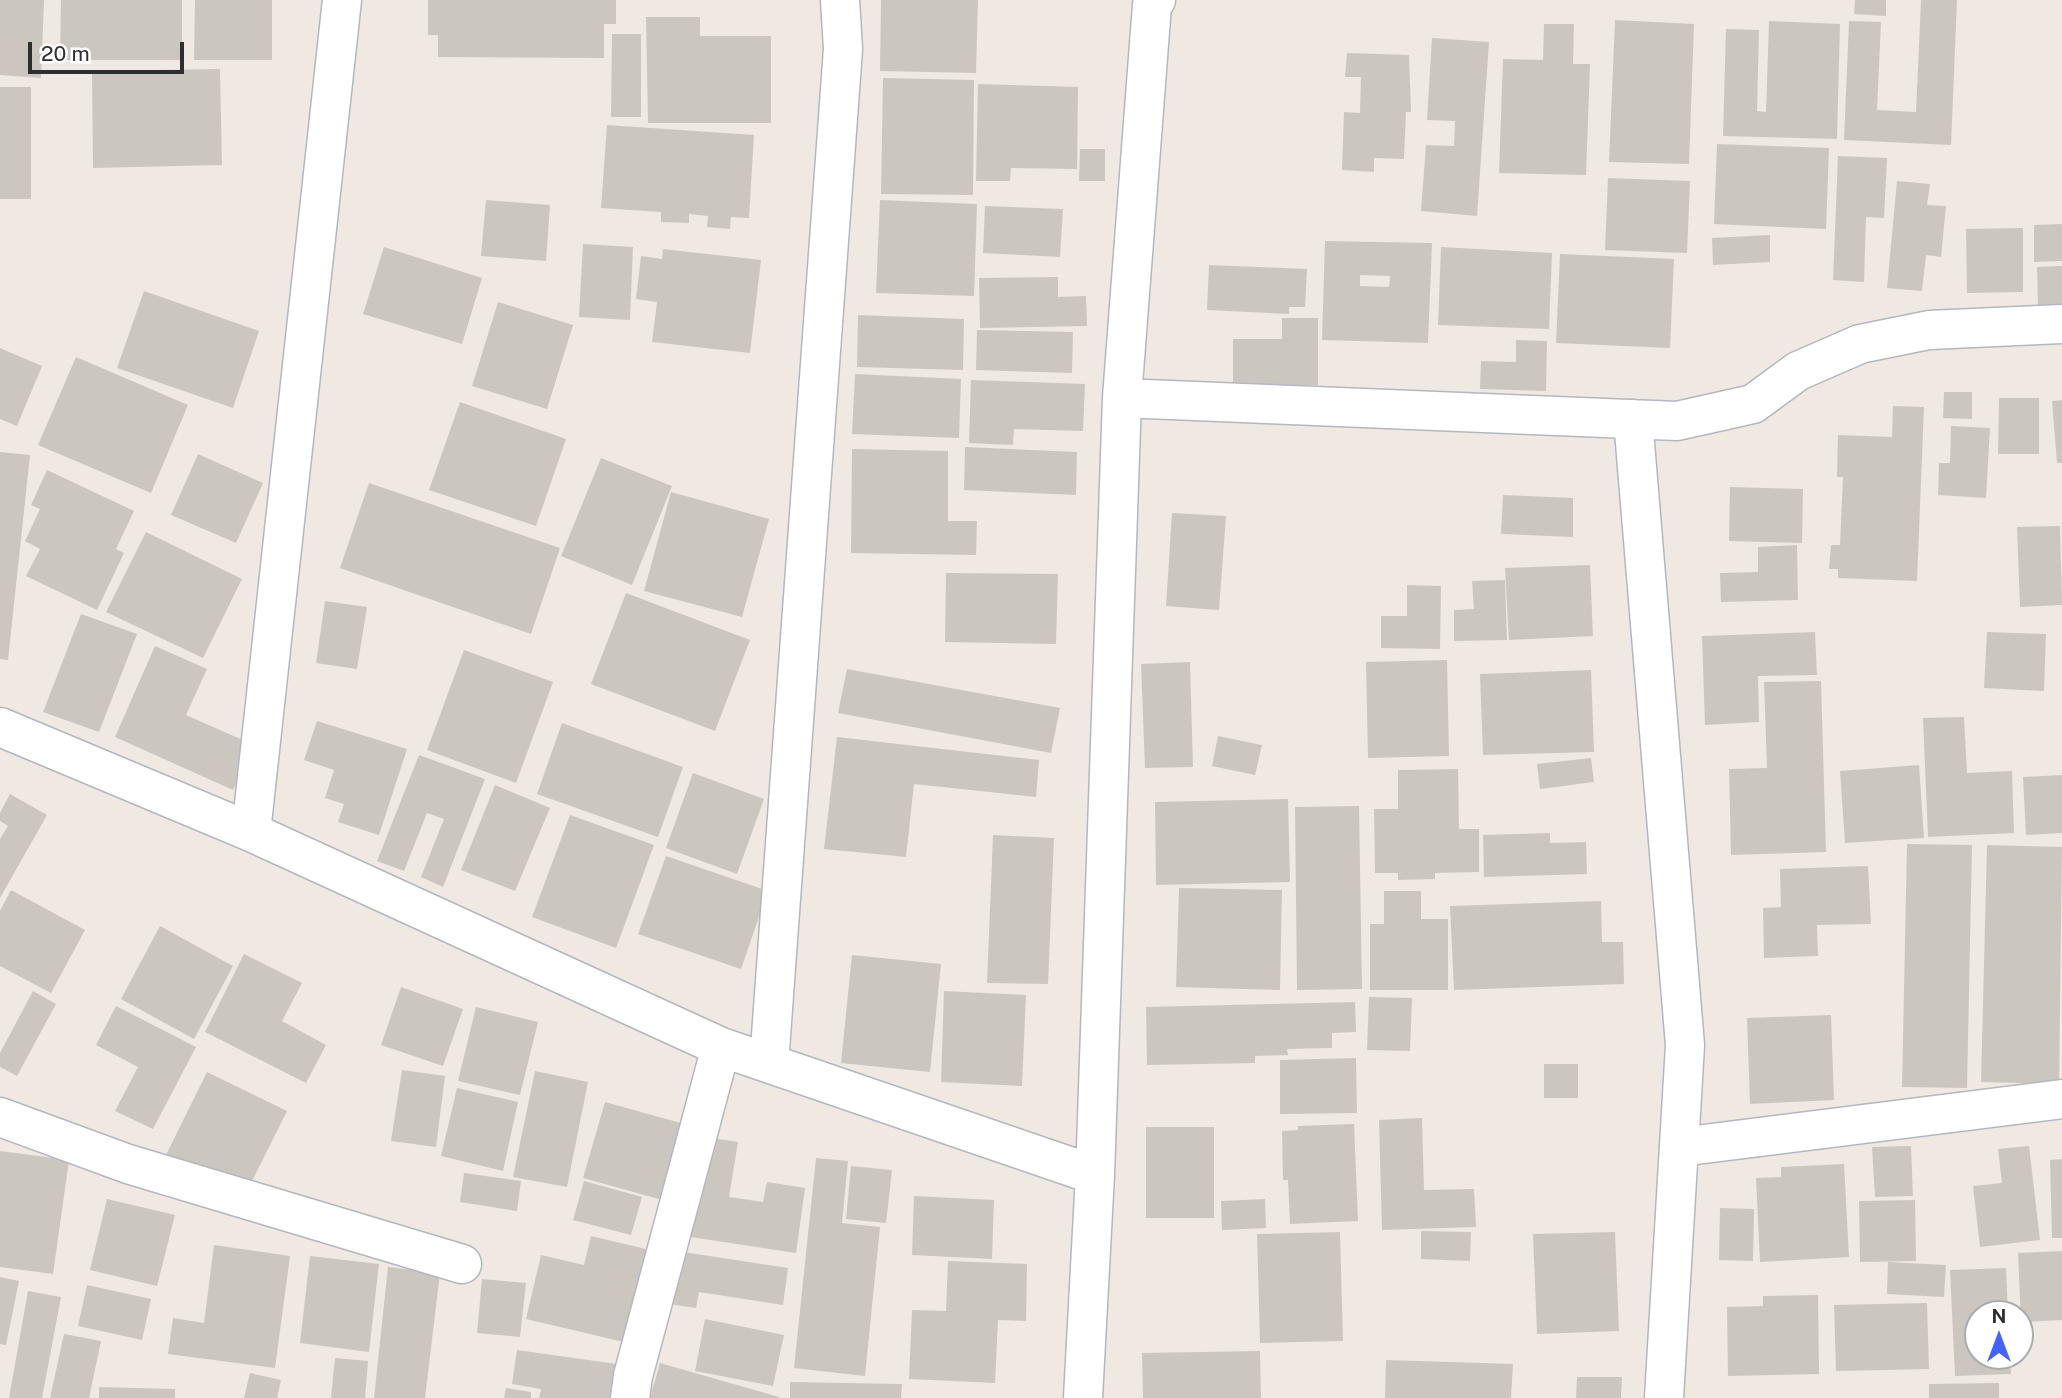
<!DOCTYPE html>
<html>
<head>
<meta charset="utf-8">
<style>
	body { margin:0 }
	#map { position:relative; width:2062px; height:1398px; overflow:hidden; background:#efe9e1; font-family:"Public Sans",sans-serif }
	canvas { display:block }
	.north { position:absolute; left:1964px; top:1300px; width:70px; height:70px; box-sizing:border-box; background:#fff; border:2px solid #ababab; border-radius:50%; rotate:0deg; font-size:19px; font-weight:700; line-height:28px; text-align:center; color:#2e2e2e }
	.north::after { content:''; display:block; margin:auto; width:24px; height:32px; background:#4264fb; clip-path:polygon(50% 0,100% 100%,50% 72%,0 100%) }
	.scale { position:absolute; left:28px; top:42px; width:156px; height:32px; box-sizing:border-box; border:4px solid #2e2e2e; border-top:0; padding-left:9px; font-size:21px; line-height:24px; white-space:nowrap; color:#2e2e2e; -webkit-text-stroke:5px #fff; paint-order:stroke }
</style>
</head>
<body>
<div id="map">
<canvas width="2062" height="1398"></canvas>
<div class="north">N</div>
<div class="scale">20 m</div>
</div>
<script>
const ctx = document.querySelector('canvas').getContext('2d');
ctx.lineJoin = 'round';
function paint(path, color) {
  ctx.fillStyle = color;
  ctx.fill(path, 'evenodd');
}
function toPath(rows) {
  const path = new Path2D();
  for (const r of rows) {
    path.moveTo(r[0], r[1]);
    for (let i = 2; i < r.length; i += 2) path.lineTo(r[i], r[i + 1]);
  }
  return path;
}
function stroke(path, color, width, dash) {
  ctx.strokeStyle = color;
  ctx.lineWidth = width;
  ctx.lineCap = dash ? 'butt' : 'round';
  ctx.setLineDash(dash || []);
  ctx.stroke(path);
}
const building = toPath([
	[0,0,44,0,41,78,0,75],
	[61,0,182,0,182,60,60,60],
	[195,0,272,0,272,60,194,60],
	[428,0,616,0,616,24,604,24,604,58,438,57,438,35,428,35],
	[881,0,978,0,976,73,880,71],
	[1855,0,1886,0,1886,16,1854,14],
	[1921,0,1957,0,1951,145,1844,140,1849,21,1881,22,1877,110,1916,112],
	[646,17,700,17,700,36,771,36,771,123,648,123],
	[1615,20,1694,24,1689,164,1609,162],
	[1769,21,1840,24,1837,139,1723,136,1726,29,1759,30,1757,111,1766,112],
	[1544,24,1574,24,1573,64,1590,64,1586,175,1499,173,1503,59,1543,60],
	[612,34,641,34,641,117,611,117],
	[1432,38,1489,42,1477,216,1421,211,1426,145,1454,146,1455,121,1427,120],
	[1347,53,1409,55,1411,112,1406,112,1404,159,1374,158,1374,172,1342,170,1344,112,1360,113,1361,77,1345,77],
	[220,69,222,165,93,168,92,71],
	[883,78,974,80,973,195,881,194],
	[978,84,1078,87,1077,169,1011,168,1010,181,976,181],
	[0,87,31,87,31,199,0,199],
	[607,125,754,135,749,218,731,217,730,229,707,227,708,216,689,214,689,223,661,222,661,212,601,208],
	[1717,144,1829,148,1826,229,1714,224],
	[1080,149,1105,149,1105,181,1079,181],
	[1838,156,1887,158,1884,218,1866,217,1864,282,1833,280],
	[1608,178,1690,181,1687,253,1605,250],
	[1897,181,1930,184,1927,205,1946,206,1941,257,1926,255,1922,291,1887,288],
	[486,200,550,205,546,261,481,256],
	[880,200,977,204,974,296,876,293],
	[985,206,1063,209,1060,257,983,253],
	[2062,224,2062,261,2034,262,2034,225],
	[2023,228,2023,292,1967,293,1966,229],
	[1770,235,1770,262,1713,265,1712,238],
	[1325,241,1432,243,1428,343,1322,340],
	[1360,275,1390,276,1389,287,1360,286],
	[583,244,633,247,630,320,579,317],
	[384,247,482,278,462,344,363,314],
	[1441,247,1552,253,1549,329,1438,325],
	[663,249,761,260,750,353,652,342,657,302,636,299,641,256,662,259],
	[1560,254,1674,259,1670,348,1556,343],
	[1209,265,1307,269,1305,307,1289,307,1289,314,1207,310],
	[2062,266,2062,304,2038,305,2037,267],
	[1058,277,1058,297,1086,296,1087,326,980,328,979,278],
	[144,291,259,331,233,408,117,368],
	[498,302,573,325,547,409,472,386],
	[858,315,964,319,963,370,857,367],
	[1282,318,1318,318,1318,385,1233,385,1233,339,1282,339],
	[977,330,1073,332,1072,373,976,370],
	[1516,340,1547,341,1546,391,1480,389,1481,361,1516,362],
	[0,348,42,366,17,426,0,419],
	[76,357,188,405,151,493,38,445],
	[855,374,961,379,959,438,852,434],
	[971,380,1085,384,1083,431,1014,429,1013,445,969,443],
	[1944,392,1972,392,1972,419,1943,418],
	[1999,398,2039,398,2039,454,1998,454],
	[2062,400,2062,463,2057,463,2052,401],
	[460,402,566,439,536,526,429,490],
	[1893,406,1924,407,1917,581,1838,578,1838,569,1829,569,1831,545,1840,545,1843,477,1837,477,1838,435,1892,437],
	[1951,426,1990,428,1986,498,1938,495,1939,463,1950,463],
	[965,447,1077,452,1076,495,964,490],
	[852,449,948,451,948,521,977,521,976,555,851,553],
	[0,452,30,455,8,660,0,659],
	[198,454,263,483,236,543,171,515],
	[601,458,672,486,632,585,561,556],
	[47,470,134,511,116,549,124,553,97,610,26,576,40,549,25,541,40,509,31,505],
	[369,483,560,548,531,634,340,568],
	[1730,487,1803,489,1802,543,1729,541],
	[671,492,769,519,742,617,644,591],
	[1503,495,1573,498,1573,537,1501,534],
	[1172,513,1226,516,1219,610,1166,606],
	[2060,526,2062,605,2020,607,2017,527],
	[146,532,242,579,203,658,106,612],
	[1797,545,1798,600,1721,602,1720,573,1758,572,1758,547],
	[1590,565,1593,636,1509,640,1505,568],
	[946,573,1058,574,1056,644,945,642],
	[1505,580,1507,640,1454,641,1454,610,1474,609,1472,581],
	[1407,585,1441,586,1440,649,1381,648,1381,616,1407,616],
	[626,593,750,640,715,731,591,684],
	[325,601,367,607,357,669,316,663],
	[81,614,137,634,99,732,43,712],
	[1815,632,1817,675,1758,676,1759,722,1705,725,1702,636],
	[1987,632,2046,634,2044,691,1984,688],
	[155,646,207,669,186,715,254,745,233,790,115,737],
	[464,650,553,682,516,783,427,750],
	[1447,660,1449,756,1368,758,1366,662],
	[1190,662,1193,767,1145,768,1141,664],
	[847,669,1060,708,1051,753,838,713],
	[1591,670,1594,752,1483,755,1480,674],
	[1821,681,1826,852,1731,855,1729,769,1767,768,1764,682],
	[1964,717,1967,773,2012,771,2014,833,1928,837,1923,718],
	[317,721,407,749,379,835,338,822,344,804,325,798,334,770,304,760],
	[562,723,683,767,658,837,537,794],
	[1218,736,1262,745,1255,775,1212,766],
	[837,737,1039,760,1036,797,914,784,906,857,824,849],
	[419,755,485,779,443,887,421,877,444,819,427,813,404,871,377,861],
	[1591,758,1594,782,1540,789,1537,764],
	[1919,765,1924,838,1845,843,1840,771],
	[1458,769,1459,829,1479,829,1479,872,1435,873,1435,879,1398,880,1398,873,1375,873,1374,809,1398,809,1398,770],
	[693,773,764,799,737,874,666,848],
	[2062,775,2062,833,2026,835,2023,777],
	[495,785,550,808,515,891,461,870],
	[10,794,47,815,0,898,0,839,8,826,0,821,0,813],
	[1288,799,1290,882,1156,885,1155,802],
	[1359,806,1362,989,1297,990,1295,807],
	[570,815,654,845,616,948,532,917],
	[1550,833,1550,843,1586,842,1587,874,1484,877,1483,835],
	[993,835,1054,838,1048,984,987,983],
	[1907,844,1972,845,1967,1088,1902,1087],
	[1987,845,2062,847,2059,1084,1981,1082],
	[666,856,768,891,741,969,638,934],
	[1868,866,1871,924,1817,925,1818,956,1764,958,1763,908,1781,907,1780,869],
	[1179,888,1282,890,1280,990,1176,987],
	[11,890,85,930,51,993,0,966,0,911],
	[1384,891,1421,891,1421,919,1448,919,1448,990,1370,990,1370,924,1384,924],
	[1601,901,1602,942,1623,942,1624,984,1454,990,1450,906],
	[160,926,233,966,194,1039,121,999],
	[244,954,302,983,282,1021,326,1045,306,1083,205,1032],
	[852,955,941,964,930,1072,841,1063],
	[401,987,463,1009,443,1066,381,1045],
	[33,991,56,1004,17,1076,0,1067,0,1053],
	[944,991,1026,995,1022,1086,941,1082],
	[1369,997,1412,998,1410,1051,1367,1050],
	[1355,1002,1356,1032,1332,1033,1332,1048,1287,1049,1288,1055,1255,1056,1255,1063,1147,1065,1146,1007],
	[116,1006,196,1047,153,1129,115,1111,138,1067,96,1045],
	[476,1007,538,1022,520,1095,458,1081],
	[1831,1015,1834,1100,1750,1104,1747,1018],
	[1356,1058,1357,1113,1280,1114,1280,1060],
	[1544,1064,1578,1064,1578,1098,1544,1098],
	[402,1070,445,1076,436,1147,391,1141],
	[535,1071,588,1082,567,1187,513,1177],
	[207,1072,287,1111,245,1195,166,1155],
	[457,1088,518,1102,503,1171,441,1156],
	[605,1102,688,1125,666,1201,583,1178],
	[1422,1118,1424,1190,1474,1189,1476,1227,1382,1230,1379,1120],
	[1354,1124,1358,1221,1290,1224,1288,1180,1283,1180,1282,1131,1298,1130,1298,1126],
	[1146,1127,1214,1127,1214,1218,1146,1218],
	[699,1136,738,1142,729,1197,763,1202,767,1182,805,1188,796,1253,684,1236],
	[1911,1146,1913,1196,1875,1197,1872,1147],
	[2029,1146,2040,1240,1980,1247,1973,1186,2002,1183,1998,1149],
	[0,1151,69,1160,53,1274,0,1267],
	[816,1158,848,1161,842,1223,880,1227,865,1376,794,1368],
	[2062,1159,2062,1238,2052,1238,2050,1160],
	[1844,1164,1849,1257,1760,1262,1756,1178,1781,1177,1781,1167],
	[851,1166,892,1170,886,1223,846,1219],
	[464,1173,521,1181,517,1211,460,1202],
	[584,1181,642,1197,631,1235,573,1220],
	[914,1196,994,1200,992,1259,912,1255],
	[107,1199,175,1215,157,1286,90,1270],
	[1265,1199,1266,1228,1222,1230,1221,1201],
	[1915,1200,1916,1261,1860,1262,1859,1201],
	[1720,1208,1754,1209,1753,1261,1719,1260],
	[1421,1231,1471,1232,1470,1261,1421,1259],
	[1340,1232,1343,1341,1260,1343,1257,1234],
	[1615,1232,1619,1331,1537,1334,1533,1234],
	[591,1236,650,1250,628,1343,526,1319,541,1255,584,1265],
	[214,1245,290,1256,275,1368,168,1354,173,1318,204,1323],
	[670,1250,788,1268,783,1305,699,1292,696,1308,662,1303],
	[2062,1251,2062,1320,2021,1322,2018,1253],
	[310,1256,379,1264,369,1352,300,1343],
	[948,1261,1027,1264,1026,1321,998,1320,995,1383,909,1379,912,1310,946,1311],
	[1888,1262,1946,1265,1944,1297,1887,1294],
	[388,1267,440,1273,425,1398,374,1398],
	[2006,1268,2008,1314,1978,1314,1978,1356,2010,1356,2011,1374,1955,1376,1950,1270],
	[0,1277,19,1281,6,1345,0,1344],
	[482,1279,526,1283,520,1337,477,1333],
	[87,1285,151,1299,142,1340,78,1326],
	[28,1291,61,1297,42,1398,9,1398],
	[1818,1295,1819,1374,1728,1376,1727,1307,1763,1306,1763,1296],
	[1927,1303,1929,1369,1836,1371,1834,1305],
	[705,1319,784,1335,773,1386,695,1371],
	[64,1334,101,1341,89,1398,50,1398],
	[517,1350,624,1365,619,1398,539,1398,541,1389,512,1384],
	[1260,1351,1261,1398,1143,1398,1142,1353],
	[335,1358,368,1361,365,1398,331,1398],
	[1386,1360,1513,1364,1511,1398,1385,1398],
	[660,1363,779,1397,779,1398,650,1398],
	[250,1373,281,1380,277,1398,244,1398],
	[1577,1377,1622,1377,1621,1398,1576,1398],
	[790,1382,902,1384,901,1398,790,1398],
	[1999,1383,1999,1398,1929,1398,1929,1384],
	[99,1387,175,1389,175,1398,99,1398],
	[506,1388,531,1392,531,1398,504,1398]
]);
const street = toPath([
	[1122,398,1677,421,1753,404,1798,371,1860,344,1929,330,2062,324],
	[1633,419,1685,1045,1664,1398],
	[0,727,251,832,721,1047,1095,1175],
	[251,832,342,0],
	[769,1063,843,49,840,0],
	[0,1117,128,1164,462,1264],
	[1680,1147,2062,1099],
	[630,1398,633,1376,721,1047],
	[1083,1398,1095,1175,1122,398,1152,5,1156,0]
]);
paint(building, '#cbc7bf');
stroke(street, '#b4b7c1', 41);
stroke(street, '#fff', 38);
</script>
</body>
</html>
